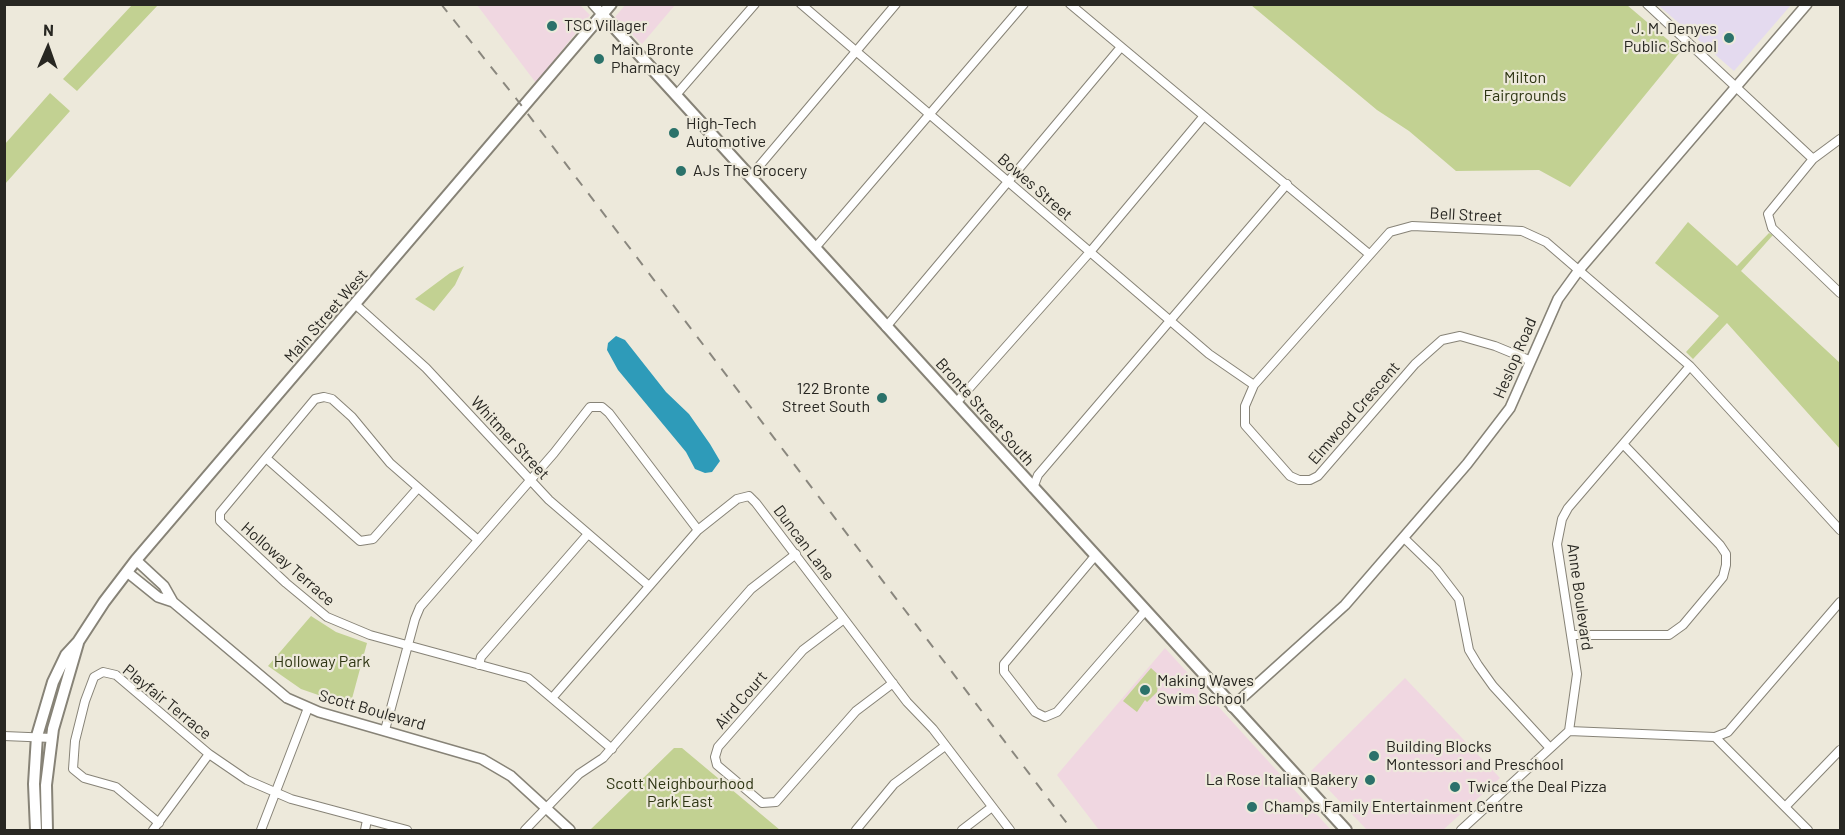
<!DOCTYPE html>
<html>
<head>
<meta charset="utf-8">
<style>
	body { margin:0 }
	#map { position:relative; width:1845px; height:835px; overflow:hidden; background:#ede9db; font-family:Barlow,sans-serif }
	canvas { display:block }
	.frame { position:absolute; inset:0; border:6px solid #282722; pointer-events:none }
	.north { position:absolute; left:18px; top:18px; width:60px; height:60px; -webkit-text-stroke:4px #ede9db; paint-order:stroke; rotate:2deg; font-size:16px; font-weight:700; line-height:24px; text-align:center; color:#282722 }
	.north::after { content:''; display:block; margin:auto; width:21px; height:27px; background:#282722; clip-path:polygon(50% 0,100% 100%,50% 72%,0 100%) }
</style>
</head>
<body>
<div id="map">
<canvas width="1845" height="835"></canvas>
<div class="frame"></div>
<div class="north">N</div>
</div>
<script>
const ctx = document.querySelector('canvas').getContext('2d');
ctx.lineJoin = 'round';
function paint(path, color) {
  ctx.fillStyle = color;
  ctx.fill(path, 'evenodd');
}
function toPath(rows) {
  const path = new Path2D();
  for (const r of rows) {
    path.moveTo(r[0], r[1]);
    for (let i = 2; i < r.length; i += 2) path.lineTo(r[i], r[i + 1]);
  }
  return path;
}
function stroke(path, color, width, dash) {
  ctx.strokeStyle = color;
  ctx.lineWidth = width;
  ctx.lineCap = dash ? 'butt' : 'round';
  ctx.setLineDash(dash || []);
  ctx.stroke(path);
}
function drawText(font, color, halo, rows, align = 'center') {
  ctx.font = font + ' Barlow,sans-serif';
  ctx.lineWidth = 4.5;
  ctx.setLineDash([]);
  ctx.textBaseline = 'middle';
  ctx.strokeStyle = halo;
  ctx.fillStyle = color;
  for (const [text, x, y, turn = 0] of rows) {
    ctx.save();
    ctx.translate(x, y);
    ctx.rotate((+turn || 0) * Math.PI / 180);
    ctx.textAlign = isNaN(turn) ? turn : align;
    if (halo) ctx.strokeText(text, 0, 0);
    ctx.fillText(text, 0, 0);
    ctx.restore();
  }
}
const commercial = toPath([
	[626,4,675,4,675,5,642,44,615,17],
	[477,5,580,5,590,15,536,83],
	[1165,648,1331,830,1099,830,1057,775],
	[1405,678,1500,778,1443,830,1367,830,1311,771]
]);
const education = toPath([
	[1658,5,1791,5,1734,71]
]);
const green = toPath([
	[132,5,158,5,77,91,63,79],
	[1251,5,1627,5,1681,51,1570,187,1539,170,1456,171,1409,131,1377,110],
	[50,93,70,111,5,184,5,144],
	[1688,222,1737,266,1769,233,1773,235,1741,271,1840,363,1840,449,1727,323,1693,359,1686,352,1719,316,1655,263],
	[464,266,455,285,434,311,415,299,450,273],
	[311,616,336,632,367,643,350,706,301,689,268,666],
	[1151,668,1163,679,1158,685,1157,692,1147,702,1145,700,1137,712,1123,701],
	[674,748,682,748,780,830,590,830]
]);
const water = toPath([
	[616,336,625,340,666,392,689,414,710,444,720,461,712,472,705,473,695,469,686,452,618,370,607,350,608,343]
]);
const minor = toPath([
	[801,4,1209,354,1254,385],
	[1070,4,1369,254],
	[1647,4,1813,159],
	[676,95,755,4],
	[1840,139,1813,159,1768,214,1772,228,1840,293],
	[750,177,896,4],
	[815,248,1024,4],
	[355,304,426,368,549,500,649,586],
	[886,327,1121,47],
	[1529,360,1495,346,1460,336,1442,340,1415,364,1318,476,1310,480,1299,480,1290,476,1245,425,1245,406,1254,385,1390,232,1412,226,1522,231,1546,242,1690,366,1840,530],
	[956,403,1090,252,1203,117],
	[266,458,360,541,373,539,418,488],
	[1033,488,1038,475,1287,184],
	[1404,538,1436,569,1459,599,1469,650,1478,665,1493,686,1550,748],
	[478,540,390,463,352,417,332,399,324,397,315,399,220,513,220,521,225,526,286,583,327,617,370,635,528,678,612,749],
	[1095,556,1004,664,1004,672,1035,712,1045,717,1057,712,1145,611],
	[844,619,803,650,718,747,715,757,717,765,762,803,776,802,856,711,893,683],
	[1573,635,1669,635,1683,625,1714,588,1723,577,1726,565,1726,554,1720,545,1624,445],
	[479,665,481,657,588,534],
	[553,697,698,530,737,499,749,496,756,503,907,702,933,729,1010,830],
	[385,730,415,619,420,607,554,453,590,407,602,407,609,413,698,530],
	[1569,731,1715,737,1728,732,1840,602],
	[4,736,52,738],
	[1715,737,1808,830],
	[1786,806,1840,750],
	[159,823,116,787,84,778,73,769,75,741,85,701,94,677,103,672,116,675,209,754,247,780,291,799,407,830],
	[153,830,209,754],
	[261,830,308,708],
	[365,830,367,820],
	[525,830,579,774,603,758,751,589,796,554],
	[856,830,894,784,945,746],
	[962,830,992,807],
	[1461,830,1569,731,1577,674,1557,544,1562,519,1568,508,1690,366]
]);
const tertiary = toPath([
	[593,4,602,14],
	[136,560,164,586,173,602,287,698,319,712,482,759,511,776,570,830],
	[127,572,158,597,173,602],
	[1232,707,1345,605,1467,464,1510,408,1558,299,1579,270,1807,4]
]);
const secondary = toPath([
	[602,14,1346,830],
	[36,830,34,784,37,736,53,682,66,655,78,642,104,602,136,560,611,4],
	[47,830,46,785,53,729,78,643]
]);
const rail = toPath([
	[441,4,518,101,1072,830]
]);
const markers = [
	[552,26,6,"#2b726a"],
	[1729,38,6,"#2b726a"],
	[599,59,6,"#2b726a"],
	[674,133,6,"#2b726a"],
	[681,171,6,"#2b726a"],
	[882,398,6,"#2b726a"],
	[1145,690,6,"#2b726a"],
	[1374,756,6,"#2b726a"],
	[1370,780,6,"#2b726a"],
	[1455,787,6,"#2b726a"],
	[1252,807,6,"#2b726a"]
];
const poiNames = [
	["TSC Villager",564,26],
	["J. M. Denyes",1717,29,"right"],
	["Public School",1717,47,"right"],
	["Main Bronte",611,50],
	["Pharmacy",611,68],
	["High-Tech",686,124],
	["Automotive",686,142],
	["AJs The Grocery",693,171],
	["122 Bronte",870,389,"right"],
	["Street South",870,407,"right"],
	["Making Waves",1157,681],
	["Swim School",1157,699],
	["Building Blocks",1386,747],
	["Montessori and Preschool",1386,765],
	["La Rose Italian Bakery",1358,780,"right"],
	["Twice the Deal Pizza",1467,787],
	["Champs Family Entertainment Centre",1264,807]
];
const parkNames = [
	["Milton",1525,78],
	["Fairgrounds",1525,96],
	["Holloway Park",322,662],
	["Scott Neighbourhood",680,784],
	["Park East",680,802]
];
const streetNames = [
	["Bowes Street",1035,187,41],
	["Bell Street",1466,215,3],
	["Main Street West",326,316,-49],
	["Heslop Road",1515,358,-67],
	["Bronte Street South",985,412,48],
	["Elmwood Crescent",1354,413,-49],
	["Whitmer Street",510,438,47],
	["Duncan Lane",804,543,53],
	["Holloway Terrace",288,564,41],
	["Anne Boulevard",1580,597,82],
	["Aird Court",741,700,-49],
	["Playfair Terrace",167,702,39],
	["Scott Boulevard",372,710,16]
];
paint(commercial, '#f0d7e1');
paint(education, '#e4daef');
paint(green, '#c2d192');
paint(water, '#2e9bb9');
stroke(minor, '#878377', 10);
stroke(tertiary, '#878377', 12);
stroke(secondary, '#878377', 14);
stroke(minor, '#fff', 8);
stroke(tertiary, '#fff', 9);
stroke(secondary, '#fff', 10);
stroke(rail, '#8a877e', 2, [10, 10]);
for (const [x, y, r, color] of markers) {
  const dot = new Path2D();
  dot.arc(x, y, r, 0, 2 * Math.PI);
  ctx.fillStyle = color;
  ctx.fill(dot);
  stroke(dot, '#ede9db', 2);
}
drawText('16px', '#282722', '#ede9db', poiNames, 'left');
drawText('16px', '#2e3513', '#ede9db', parkNames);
drawText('16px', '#282722', '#ede9db', streetNames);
</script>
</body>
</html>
